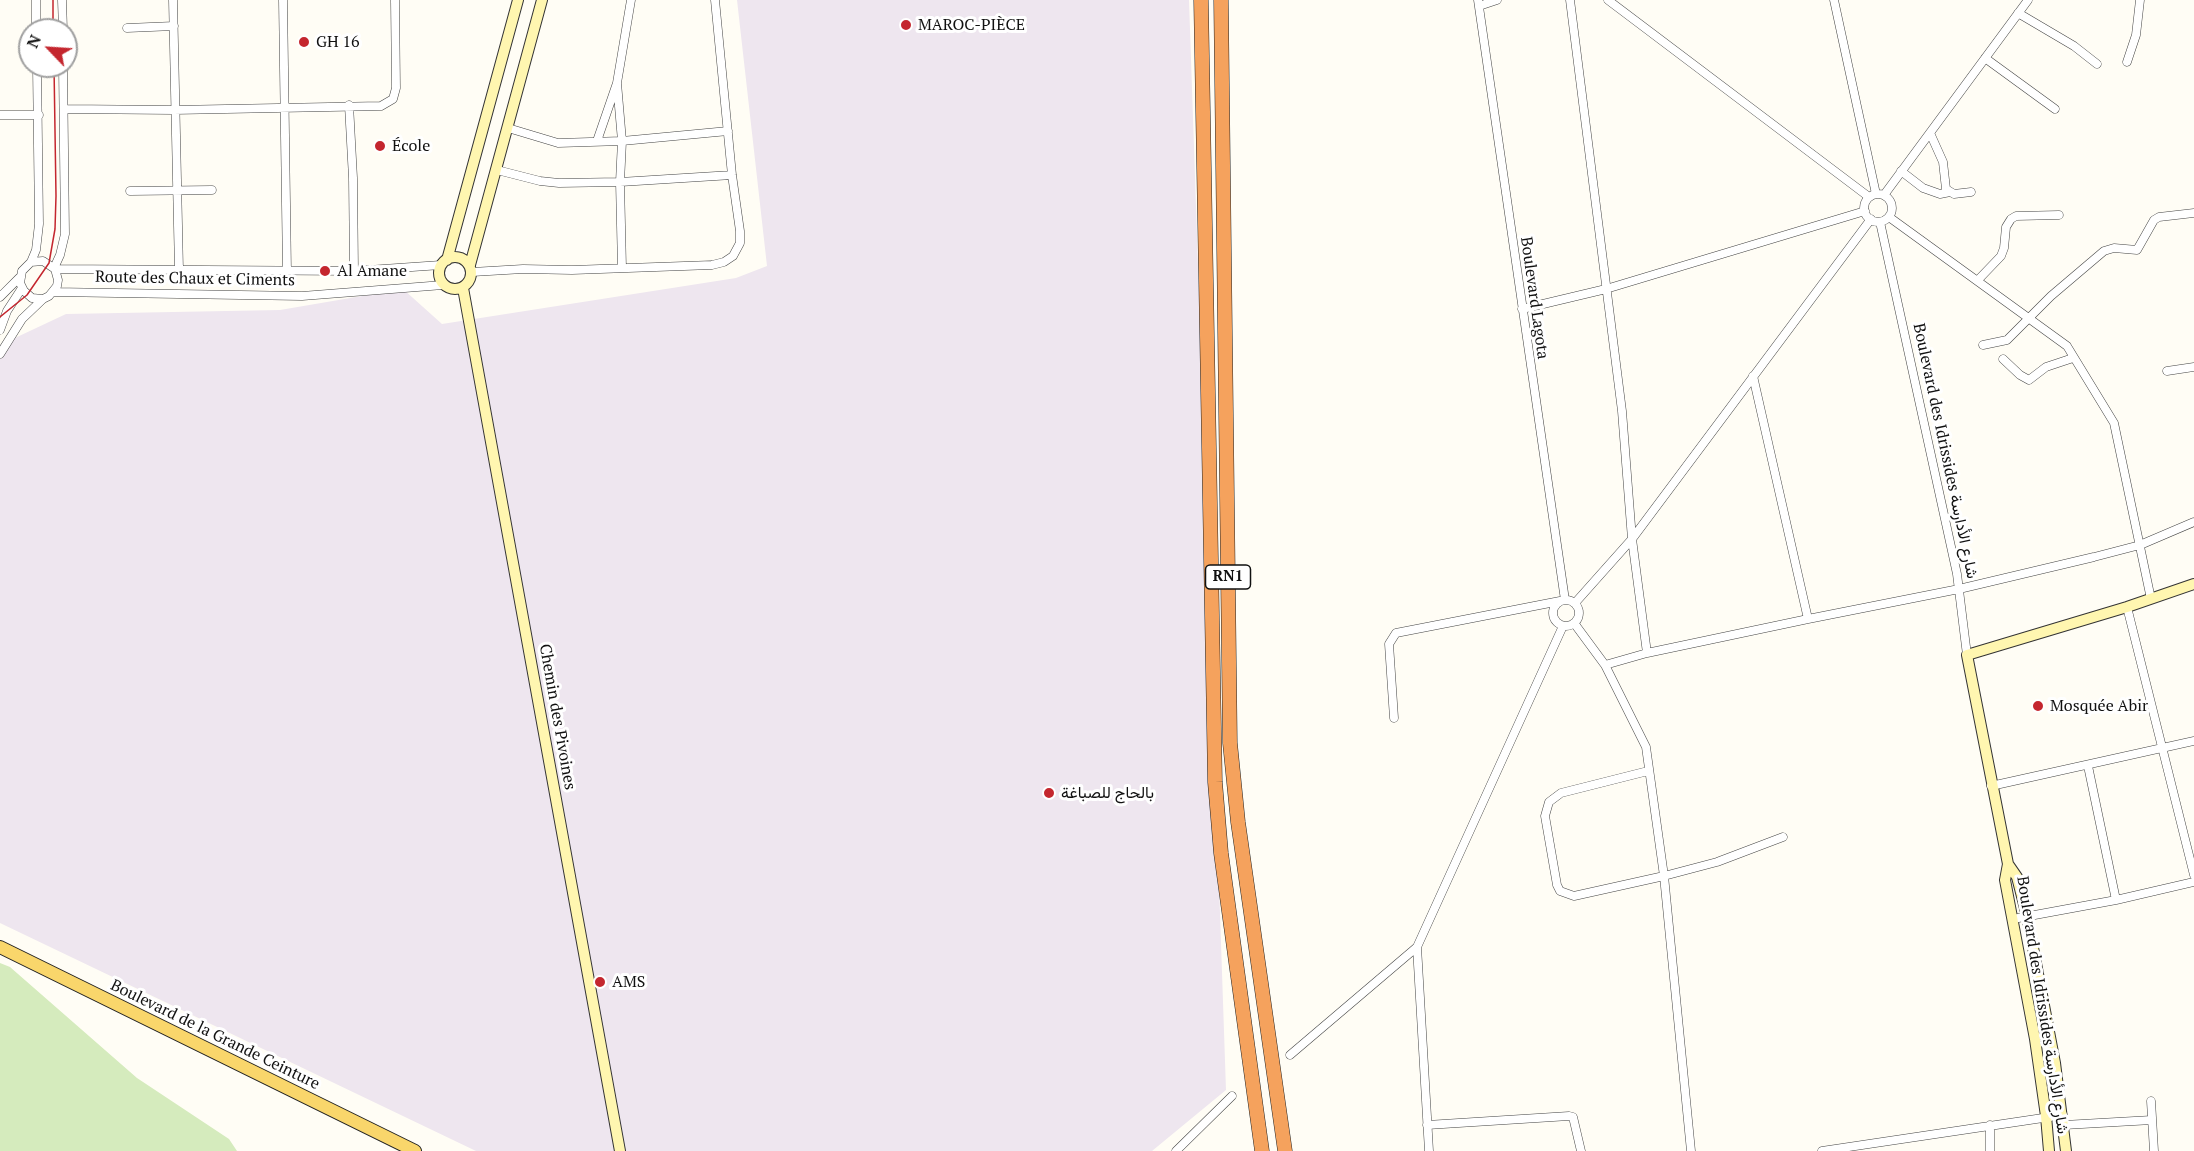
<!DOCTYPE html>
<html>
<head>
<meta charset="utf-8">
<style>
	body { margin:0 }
	#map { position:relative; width:2194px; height:1151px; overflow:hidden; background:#fffdf5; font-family:"PT Serif",serif }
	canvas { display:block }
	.north { position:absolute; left:18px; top:18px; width:60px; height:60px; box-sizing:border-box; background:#fff; border:2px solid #a0a0a0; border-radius:50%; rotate:295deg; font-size:16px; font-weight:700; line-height:24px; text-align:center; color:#111 }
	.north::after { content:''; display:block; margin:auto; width:21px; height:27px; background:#c4262e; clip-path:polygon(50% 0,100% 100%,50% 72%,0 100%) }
</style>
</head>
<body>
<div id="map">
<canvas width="2194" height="1151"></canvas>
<div class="north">N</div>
</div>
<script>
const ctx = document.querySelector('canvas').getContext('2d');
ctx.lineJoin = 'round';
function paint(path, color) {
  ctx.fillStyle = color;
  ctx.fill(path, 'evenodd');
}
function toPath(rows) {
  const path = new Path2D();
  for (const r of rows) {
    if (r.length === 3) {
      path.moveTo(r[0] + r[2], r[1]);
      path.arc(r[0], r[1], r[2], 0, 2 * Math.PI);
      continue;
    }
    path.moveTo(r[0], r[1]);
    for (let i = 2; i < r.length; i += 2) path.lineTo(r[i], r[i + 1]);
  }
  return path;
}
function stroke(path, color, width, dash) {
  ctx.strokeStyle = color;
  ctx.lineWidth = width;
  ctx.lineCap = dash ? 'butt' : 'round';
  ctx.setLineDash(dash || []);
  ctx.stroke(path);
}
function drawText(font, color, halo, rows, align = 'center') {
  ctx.font = font + ' "PT Serif",Vazirmatn,serif';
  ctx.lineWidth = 6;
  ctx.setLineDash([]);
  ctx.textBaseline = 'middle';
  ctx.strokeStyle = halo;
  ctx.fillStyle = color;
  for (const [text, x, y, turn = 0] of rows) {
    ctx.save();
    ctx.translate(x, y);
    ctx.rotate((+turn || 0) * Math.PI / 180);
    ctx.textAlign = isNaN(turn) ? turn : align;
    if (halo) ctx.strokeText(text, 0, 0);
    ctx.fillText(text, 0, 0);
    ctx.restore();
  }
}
const industrial = toPath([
	[737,0,1189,0,1226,1090,1152,1151,476,1151,0,923,0,345,66,314,280,310,403,289,442,324,736,278,767,266]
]);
const green = toPath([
	[0,963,10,967,137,1078,229,1139,237,1151,0,1151]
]);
const street = toPath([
	[36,0,36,30],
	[62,0,63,30],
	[173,0,179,270],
	[283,0,287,271],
	[1478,0,1565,600],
	[1570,0,1622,411,1632,539,1647,653],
	[1608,0,1869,197],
	[1834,0,1876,194],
	[1479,6,1497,0],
	[2018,13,2074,46,2097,64],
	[127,28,174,26],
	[1985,58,2055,109],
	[2127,62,2136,35,2140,0],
	[617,83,622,141,620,182,622,268],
	[349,105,353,178,354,271],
	[64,109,174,110,381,106,393,99,396,88,395,0],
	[0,115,39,115],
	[508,128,558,143,622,141,728,131],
	[1930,133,1943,162,1946,189,1954,194,1971,192],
	[597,141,617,83,631,0],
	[497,170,540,181,559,183,620,182,732,175],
	[1901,171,1923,188,1940,194,1950,192],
	[130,191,212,190],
	[1878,208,14],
	[1884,195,2028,0],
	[1889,217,2067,346,2114,423,2151,599],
	[1880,222,1957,574,1967,655],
	[31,262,43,261,55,269,58,280,57,286,49,296,43,299,32,298,24,291,20,283,22,271,31,262,36,250,39,224,37,66],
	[54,268,60,255,65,234,63,66],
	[55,269,354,271,441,265],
	[472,272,523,269,572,270,712,265,724,262,733,256,740,243,740,231,732,175,715,0],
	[1978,280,2001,256,2004,248,2006,227,2011,219,2016,216,2059,215],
	[54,292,302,296,443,285],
	[0,297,20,277],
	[1522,309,1606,289,1865,211],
	[0,330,7,311,22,288],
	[1983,345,2007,340,2051,296,2104,251,2114,248,2137,250,2154,220,2159,217,2194,213],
	[0,354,22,319,43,299],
	[2003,359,2020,375,2029,380,2046,367,2073,358],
	[2167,371,2194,367],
	[1753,376,1808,619],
	[1566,613,13],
	[1575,603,1632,539,1871,219],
	[2127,607,2194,875],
	[1574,623,1605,665,1646,747,1664,876,1691,1151],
	[1605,665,1647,653,1808,619,1959,589,2094,557,2140,545,2194,522],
	[1394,718,1389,644,1396,633,1560,601],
	[2088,766,2116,900],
	[1648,771,1561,793,1549,802,1545,816,1557,885,1560,891,1574,896,1664,876,1717,862,1783,837],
	[1991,786,2194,741],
	[2013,919,2116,900,2194,882],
	[1417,947,1429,1151],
	[1290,1055,1417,947,1563,626],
	[2151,1101,2154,1151],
	[1427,1125,1569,1116,1573,1117,1581,1151],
	[1990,1125,1990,1151],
	[2064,1125,2152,1120],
	[1176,1151,1232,1096],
	[1822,1151,2063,1115]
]);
const secondary = toPath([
	[455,273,16],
	[447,260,518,0],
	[470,265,542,0],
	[463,288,620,1151],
	[2008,864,2017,877,2027,916,2055,1063,2066,1151],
	[2049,1151,2046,1116,2035,1039,2005,880,2008,864,1967,655,2127,607,2194,584]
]);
const primary = toPath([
	[0,947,415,1151]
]);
const highway = toPath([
	[1201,0,1215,782,1221,853,1262,1151],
	[1221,0,1230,743,1238,822,1285,1151]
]);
const tram = toPath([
	[53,0,53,30],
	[0,317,27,295,49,263,55,229,56,196,54,66]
]);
const markers = [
	[906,25,6,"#c4262e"],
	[304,42,6,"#c4262e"],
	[380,146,6,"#c4262e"],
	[325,271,6,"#c4262e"],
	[2038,706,6,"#c4262e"],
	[1049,793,6,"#c4262e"],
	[600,982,6,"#c4262e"]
];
const shields = [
	[1228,577,45]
];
const shieldNames = [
	["RN1",1228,577]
];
const poiNames = [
	["MAROC-PIÈCE",918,25],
	["GH 16",316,42],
	["École",392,146],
	["Al Amane",337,271],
	["Mosquée Abir",2050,706],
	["بالحاج للصباغة",1061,793],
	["AMS",612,982]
];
const streetNames = [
	["Route des Chaux et Ciments",195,279,1],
	["Boulevard Lagota",1534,298,82],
	["Boulevard des Idrissides شارع الأدارسة",1945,451,78],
	["Chemin des Pivoines",557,717,80],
	["Boulevard des Idrissides شارع الأدارسة",2042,1005,81],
	["Boulevard de la Grande Ceinture",215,1035,26]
];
paint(industrial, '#eee6ef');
paint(green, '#d5ebbd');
stroke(street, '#444', 9);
stroke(secondary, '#333', 12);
stroke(primary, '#222', 14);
stroke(highway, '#222', 15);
stroke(street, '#fff', 8);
stroke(secondary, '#fff6b0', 10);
stroke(primary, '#f9d66b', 12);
stroke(highway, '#f5a25d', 14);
stroke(tram, '#c4262e', 1.5);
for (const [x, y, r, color] of markers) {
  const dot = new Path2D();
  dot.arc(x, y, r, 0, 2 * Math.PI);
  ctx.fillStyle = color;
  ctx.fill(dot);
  stroke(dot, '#fff', 2);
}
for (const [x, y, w] of shields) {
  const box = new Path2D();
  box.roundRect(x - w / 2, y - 12, w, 24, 4.5);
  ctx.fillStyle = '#fff';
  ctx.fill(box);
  stroke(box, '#111', 1.5);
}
drawText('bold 15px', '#111', null, shieldNames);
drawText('16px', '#111', '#fff', poiNames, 'left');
drawText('16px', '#111', '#fff', streetNames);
</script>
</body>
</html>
